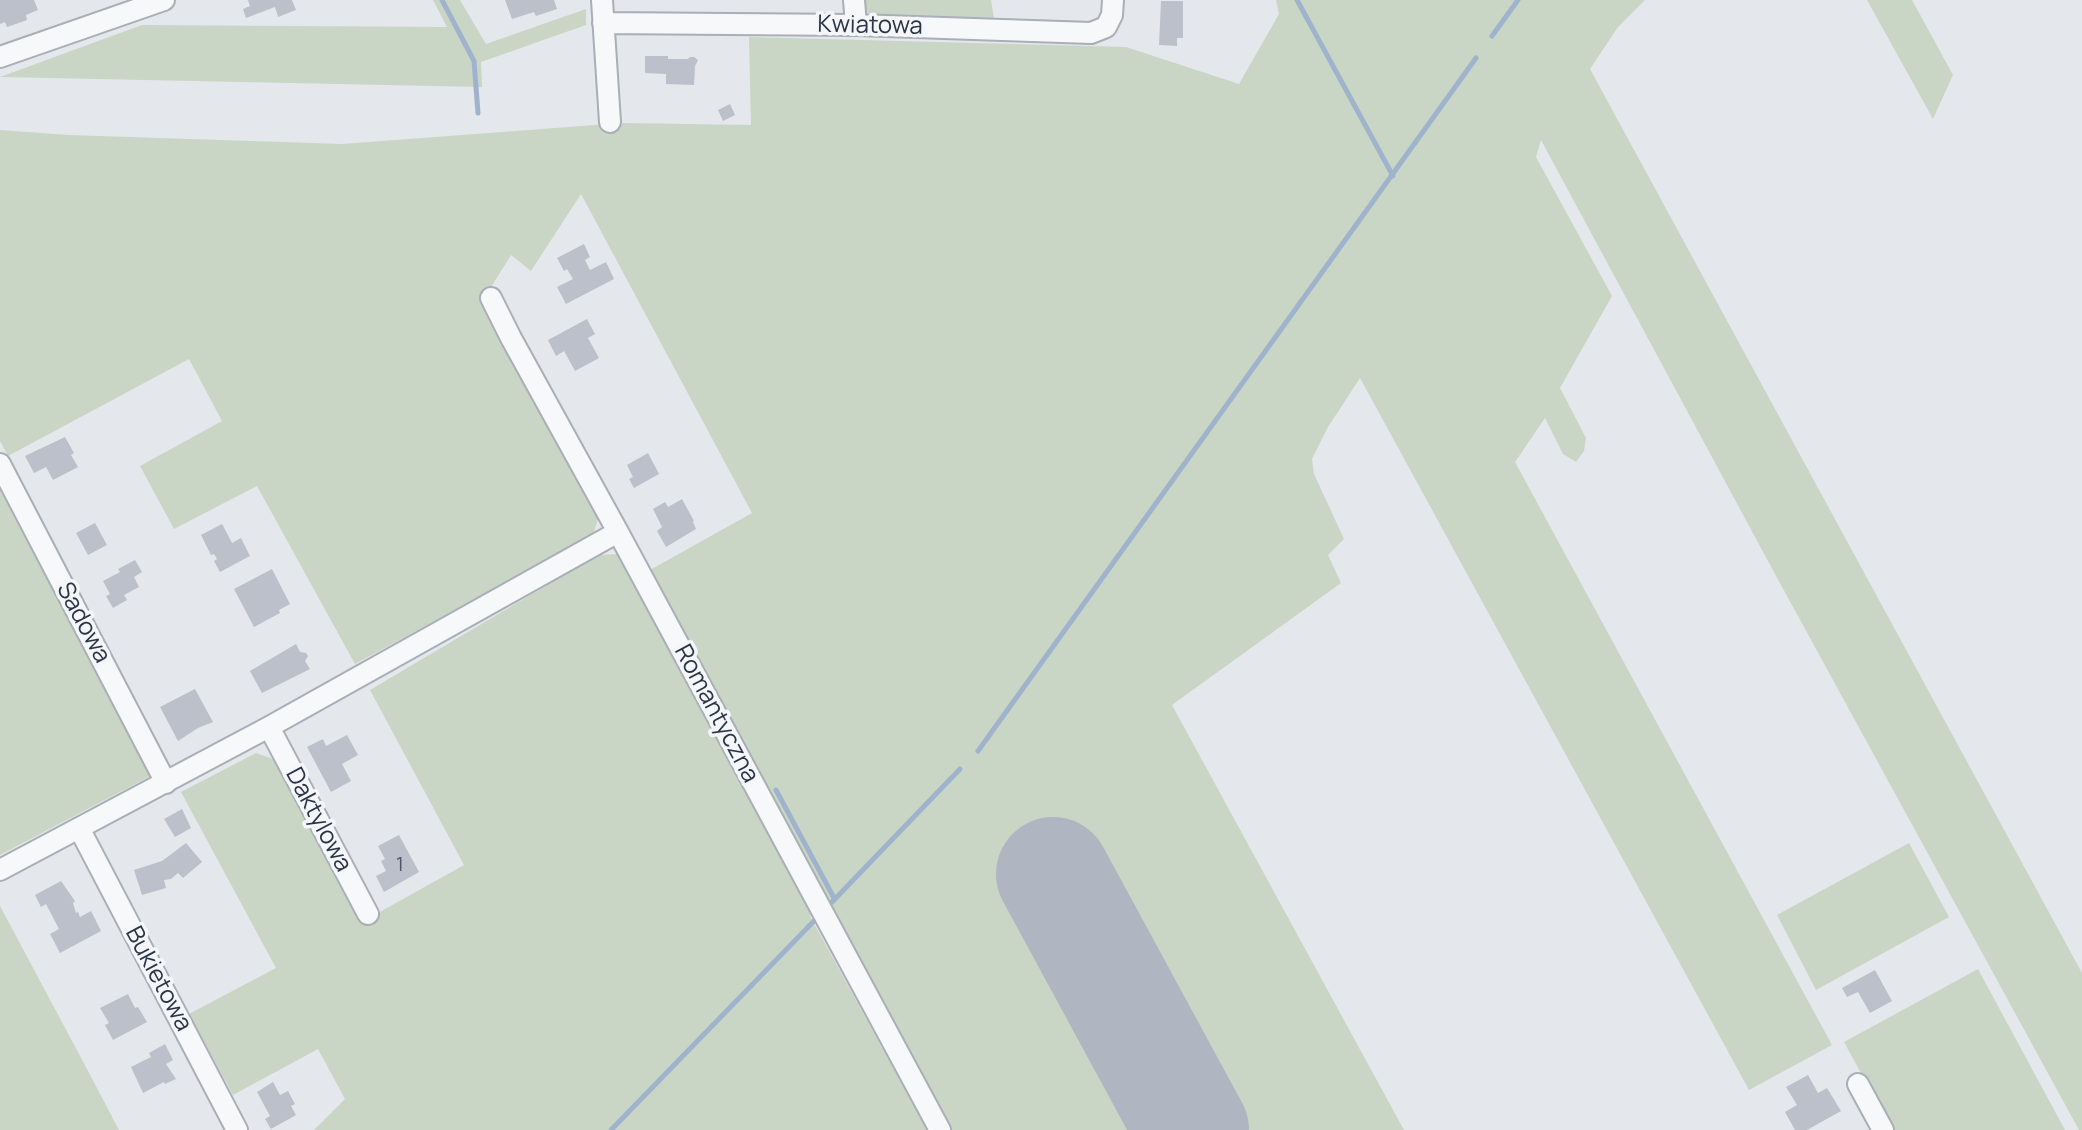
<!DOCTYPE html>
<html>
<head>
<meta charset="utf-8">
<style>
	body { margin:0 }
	canvas { display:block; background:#e4e7ec }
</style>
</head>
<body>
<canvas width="2082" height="1130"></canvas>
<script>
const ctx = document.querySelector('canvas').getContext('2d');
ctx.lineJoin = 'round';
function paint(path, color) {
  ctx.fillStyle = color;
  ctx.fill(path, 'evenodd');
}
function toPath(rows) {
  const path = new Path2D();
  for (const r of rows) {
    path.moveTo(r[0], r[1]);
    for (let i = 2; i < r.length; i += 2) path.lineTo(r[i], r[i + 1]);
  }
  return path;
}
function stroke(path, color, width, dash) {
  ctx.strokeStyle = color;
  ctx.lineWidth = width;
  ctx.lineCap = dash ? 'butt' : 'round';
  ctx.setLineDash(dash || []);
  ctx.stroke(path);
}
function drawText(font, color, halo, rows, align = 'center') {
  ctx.font = font + ' Manrope,sans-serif';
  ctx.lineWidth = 7;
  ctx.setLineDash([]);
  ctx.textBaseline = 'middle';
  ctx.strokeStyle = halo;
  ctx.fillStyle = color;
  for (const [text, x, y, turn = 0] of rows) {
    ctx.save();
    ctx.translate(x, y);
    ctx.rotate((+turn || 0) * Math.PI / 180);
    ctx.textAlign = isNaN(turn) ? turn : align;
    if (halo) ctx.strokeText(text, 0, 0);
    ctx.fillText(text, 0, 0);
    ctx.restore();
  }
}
const green = toPath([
	[433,0,460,0,486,44,586,9,586,25,481,62,482,87,0,77,142,25,447,27],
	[862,0,991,0,994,18,870,15,863,7],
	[1276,0,1645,0,1618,27,1590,69,2082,973,2082,1130,2079,1130,1775,574,1541,140,1536,157,1612,296,1560,388,1586,438,1584,451,1576,462,1563,454,1545,418,1515,462,1832,1045,1749,1090,1360,378,1328,427,1312,459,1314,474,1344,539,1328,555,1341,583,1172,705,1404,1130,949,1130,651,581,650,570,752,513,581,194,531,271,511,255,483,300,596,509,598,519,593,535,355,664,257,486,174,529,140,466,222,421,189,359,8,456,0,441,0,130,69,135,342,144,622,123,751,125,749,37,1126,47,1239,84,1279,14],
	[1867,0,1912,0,1953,75,1933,119],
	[0,476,154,774,0,855],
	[618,554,628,564,814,911,810,916,927,1130,314,1130,345,1099,318,1049,233,1095,189,1014,276,968,181,792,256,753,273,759,360,923,464,865,370,690,598,555],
	[1909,843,1949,917,1816,990,1777,915],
	[0,906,87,1069,119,1130,0,1130],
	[1978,969,2065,1130,1892,1130,1844,1042]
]);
const stream = toPath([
	[442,0,474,61,478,113],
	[1297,0,1393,176],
	[1492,36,1518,0],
	[978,751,1476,58],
	[776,790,834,898],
	[832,902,960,769],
	[611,1130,814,921]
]);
const runway = toPath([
	[1053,874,1192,1130]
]);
const building = toPath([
	[0,0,34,0,38,10,26,15,27,20,7,27,5,22,0,24],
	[248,0,292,0,296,10,278,17,275,7,246,18,243,9,250,6],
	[505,0,554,0,557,9,536,16,534,12,512,19],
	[1161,1,1183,1,1183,38,1177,38,1177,46,1159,45],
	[645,56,668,56,668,59,688,59,690,57,694,57,698,60,695,66,694,85,666,84,666,74,645,73],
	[730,104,735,115,723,121,718,110],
	[584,244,590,257,585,260,590,270,606,262,614,279,566,304,557,287,573,279,567,269,564,271,557,258],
	[587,319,595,334,588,338,599,358,575,371,564,351,556,356,548,340],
	[65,437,74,453,71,455,78,467,53,480,46,467,34,473,25,456],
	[648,453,659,474,634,488,629,479,633,477,627,465],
	[682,499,694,521,693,522,696,529,666,547,657,531,662,527,653,509,665,502,668,507],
	[95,523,107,545,88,555,76,533],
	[222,524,232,543,241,538,250,556,220,572,214,561,217,559,214,554,211,555,201,535],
	[135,560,142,572,134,577,139,587,124,595,127,600,113,608,106,596,110,594,103,581,120,572,118,569],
	[272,569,290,604,279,610,280,613,254,627,234,589],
	[296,644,300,652,306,653,308,656,305,661,310,669,262,693,250,671],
	[195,689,213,722,198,728,178,741,160,707],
	[347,735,358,755,342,764,351,781,331,792,307,747,323,739,326,746],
	[182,809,191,828,175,837,164,819],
	[399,835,419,872,384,892,376,876,386,871,381,861,385,859,378,846],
	[186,843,202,862,183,878,178,873,171,879,164,880,166,888,142,895,134,870,162,861],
	[61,881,75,901,73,903,76,913,78,912,80,917,91,911,101,931,60,953,50,934,59,929,46,904,41,907,35,895],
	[1875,970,1892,1001,1870,1013,1858,992,1847,997,1842,988],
	[128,994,135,1008,138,1007,147,1022,113,1040,105,1025,109,1023,100,1008],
	[165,1044,173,1060,166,1064,176,1079,165,1084,164,1082,143,1093,131,1067,151,1057,149,1053],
	[1808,1075,1818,1093,1827,1088,1841,1111,1807,1130,1795,1130,1785,1112,1797,1105,1786,1087],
	[273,1082,280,1095,288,1091,295,1104,291,1106,296,1115,271,1129,265,1119,270,1116,257,1092]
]);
const minor = toPath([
	[602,0,610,122],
	[854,0,856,25],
	[603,23,856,25,1091,33,1106,27,1112,15,1113,0],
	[0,57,164,0],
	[491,298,511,338,618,532,940,1130],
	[0,464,166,783],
	[269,727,368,914],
	[79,828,237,1130],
	[0,870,269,727,618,532],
	[1858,1084,1883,1130]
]);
const numberNames = [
	["1",400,865]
];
const streetNames = [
	["Kwiatowa",870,26,1],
	["Sadowa",83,623,62],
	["Romantyczna",716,714,62],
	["Daktylowa",318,820,62],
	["Bukietowa",158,979,62]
];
paint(green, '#c9d6c5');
stroke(stream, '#9fb4cc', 5);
stroke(runway, '#b0b6c1', 114);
paint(building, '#bbc0ca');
stroke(minor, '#a9aeb7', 24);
stroke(minor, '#f7f8fa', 20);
drawText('20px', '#4f5766', null, numberNames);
drawText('24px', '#2b3445', '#f4f6f9', streetNames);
</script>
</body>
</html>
